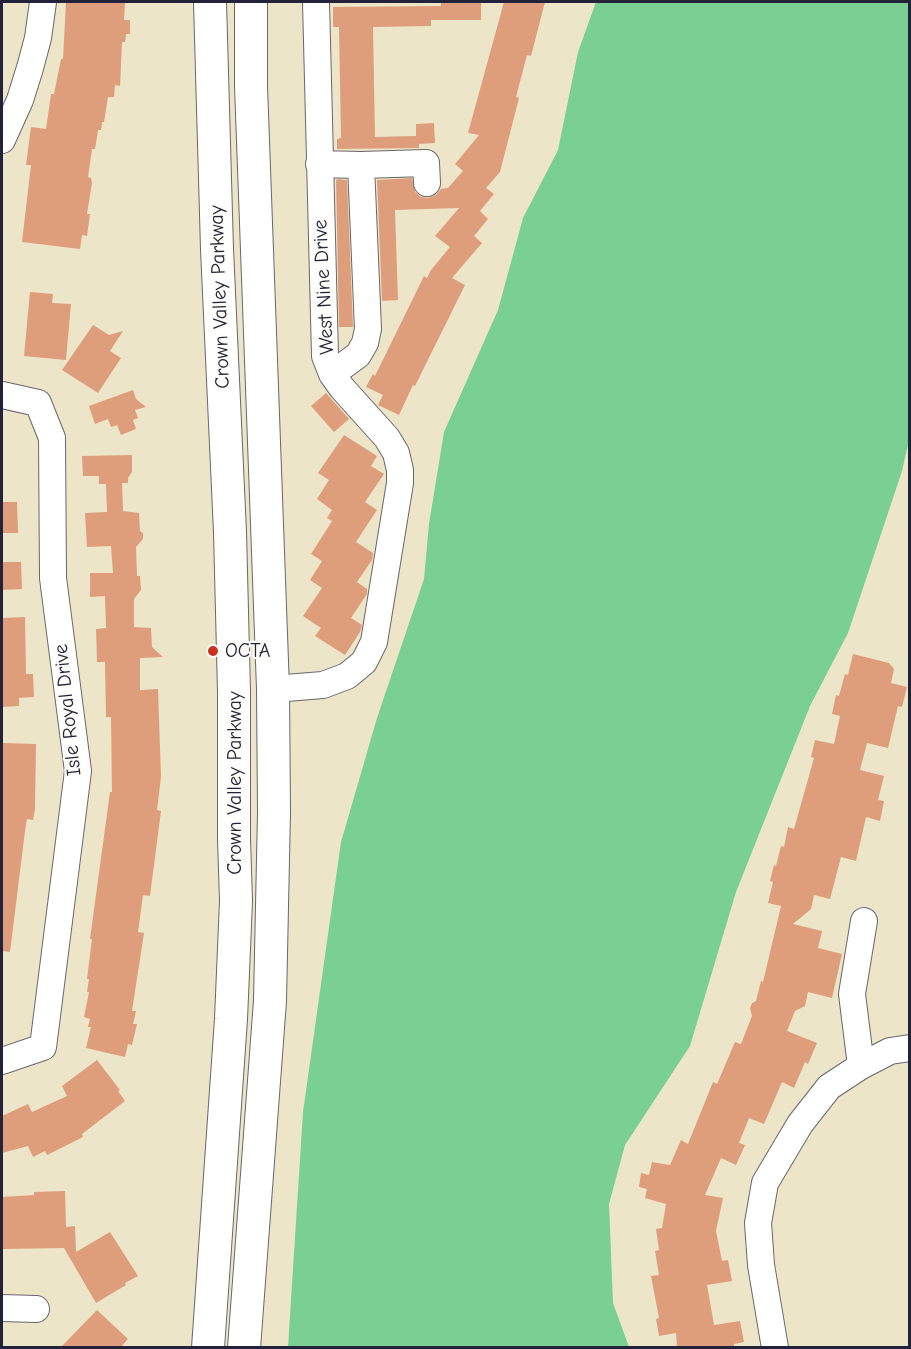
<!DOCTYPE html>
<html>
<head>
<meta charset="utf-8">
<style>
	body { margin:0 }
	#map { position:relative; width:911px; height:1349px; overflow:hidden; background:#ede5c8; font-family:"Comic Neue",sans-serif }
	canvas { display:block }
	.frame { position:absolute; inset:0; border:3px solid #22223b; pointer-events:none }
</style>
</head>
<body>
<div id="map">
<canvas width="911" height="1349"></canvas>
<div class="frame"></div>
</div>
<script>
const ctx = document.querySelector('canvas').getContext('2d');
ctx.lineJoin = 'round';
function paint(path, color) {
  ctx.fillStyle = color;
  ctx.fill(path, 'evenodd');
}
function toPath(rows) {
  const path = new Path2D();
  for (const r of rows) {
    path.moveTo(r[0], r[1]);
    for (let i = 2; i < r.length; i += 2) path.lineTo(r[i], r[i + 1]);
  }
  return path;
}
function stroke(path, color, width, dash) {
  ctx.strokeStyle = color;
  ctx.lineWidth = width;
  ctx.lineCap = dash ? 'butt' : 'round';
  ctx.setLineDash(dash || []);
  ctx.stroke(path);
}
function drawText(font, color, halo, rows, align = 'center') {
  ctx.font = font + ' "Comic Neue",sans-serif';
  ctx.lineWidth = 4.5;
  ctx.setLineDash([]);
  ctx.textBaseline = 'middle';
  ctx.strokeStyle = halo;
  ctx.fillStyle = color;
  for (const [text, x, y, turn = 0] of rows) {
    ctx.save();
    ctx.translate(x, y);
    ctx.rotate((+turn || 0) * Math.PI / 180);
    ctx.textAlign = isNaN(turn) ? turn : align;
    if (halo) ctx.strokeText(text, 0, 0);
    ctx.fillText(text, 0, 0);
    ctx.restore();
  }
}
const green = toPath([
	[596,2,909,2,910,436,902,471,848,633,810,706,736,892,690,1046,625,1145,609,1204,613,1303,629,1347,288,1347,303,1112,341,842,377,718,424,579,429,524,444,432,498,310,523,218,558,150,578,52]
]);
const building = toPath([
	[66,2,125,2,124,20,130,20,130,34,126,34,125,42,122,42,120,86,115,85,114,97,108,97,104,122,102,122,101,130,98,130,95,149,92,149,88,177,91,178,92,183,87,214,90,214,87,236,82,235,80,249,22,242,31,165,26,165,31,127,46,129,51,94,54,94,61,59,63,59],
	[441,2,481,2,481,20,431,20,431,26,373,27,375,137,416,136,416,124,434,123,435,143,419,144,419,148,337,149,337,139,341,138,339,27,333,27,333,7,441,6],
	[504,2,545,2,531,56,527,55,516,97,519,98,500,172,486,188,494,194,480,211,488,219,474,236,482,243,452,278,465,285,415,386,413,385,399,415,378,405,383,395,366,387,373,374,375,376,424,276,427,278,431,270,450,247,435,236,459,208,395,210,398,300,382,301,377,180,412,178,415,192,421,197,428,198,436,195,441,189,448,188,463,171,455,164,479,135,468,133],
	[338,179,347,180,353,327,339,327,336,180],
	[30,292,53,294,52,303,71,304,66,360,24,356],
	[93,325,109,335,123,331,110,351,121,358,98,393,62,370],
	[133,390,136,399,146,407,135,410,138,418,133,420,136,429,121,435,117,425,111,427,108,419,95,424,89,406],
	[326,393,349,419,334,432,311,406],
	[344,435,377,456,371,466,384,474,365,502,377,510,356,542,373,553,372,560,357,582,367,589,367,594,351,618,362,625,360,632,345,655,315,636,321,628,303,616,322,588,310,580,322,561,311,554,332,521,327,518,332,510,317,499,329,480,318,473],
	[132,455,132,472,128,478,128,483,122,483,123,511,139,513,140,531,143,533,143,539,136,547,137,576,140,576,141,590,134,599,134,627,151,628,152,647,163,657,140,658,140,690,158,689,161,777,157,810,161,811,150,896,143,895,138,932,144,933,132,1011,136,1011,133,1024,137,1024,132,1045,128,1044,125,1057,86,1048,91,1027,88,1027,90,1019,84,1017,89,992,87,992,89,979,87,979,92,939,90,939,110,792,112,792,111,717,106,717,105,662,97,662,96,629,106,628,105,596,90,597,90,573,113,573,111,546,87,547,85,513,107,512,106,484,99,484,99,476,83,476,82,456],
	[2,502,17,502,18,533,2,533],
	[2,562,21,562,22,589,2,590],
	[25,617,26,674,33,674,34,697,19,698,19,706,2,707,2,618],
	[853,654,889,663,894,669,891,683,907,687,902,707,898,706,888,748,867,743,860,770,884,776,878,800,884,801,880,821,866,817,856,861,841,857,830,899,814,895,811,909,793,924,822,931,818,948,842,954,832,998,808,992,805,1006,795,1011,787,1031,817,1043,808,1064,805,1062,794,1088,782,1082,764,1124,749,1118,739,1143,745,1145,736,1165,721,1158,705,1195,723,1198,716,1231,722,1261,728,1260,732,1281,707,1285,714,1325,740,1321,744,1342,734,1344,734,1347,677,1347,676,1333,659,1336,656,1319,659,1318,651,1276,659,1275,655,1251,659,1250,656,1229,662,1228,666,1204,645,1198,647,1189,639,1187,641,1173,649,1175,652,1162,670,1165,681,1140,688,1144,713,1082,717,1084,735,1042,741,1044,752,1016,750,1008,752,1003,756,1001,761,981,763,982,781,906,768,903,773,882,770,881,774,865,776,866,781,846,784,847,788,827,794,829,814,758,811,757,815,740,834,744,840,716,832,714,836,695,839,696,845,674,848,675],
	[3,743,36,744,35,809,33,820,27,819,25,831,10,952,2,951,2,763],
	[97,1060,120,1090,118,1091,125,1101,82,1134,83,1137,47,1155,45,1151,33,1157,28,1146,2,1153,2,1116,28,1104,32,1112,67,1096,62,1086],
	[65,1191,66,1227,75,1226,76,1252,110,1232,138,1276,125,1283,126,1285,96,1303,64,1248,2,1249,2,1197,34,1195,34,1192],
	[97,1310,128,1339,121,1347,61,1347]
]);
const minor = toPath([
	[2,140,20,100,30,68,38,38,43,2],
	[319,164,361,165,368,329,365,343,358,355,332,374],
	[361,165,426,163,427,183],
	[2,395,38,403,52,438,53,578,78,771,43,1047,2,1061],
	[273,689,323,685,347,676,364,662,374,642,400,483,400,470,396,453,387,438,342,388,332,374,325,356,316,2],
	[861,1066,852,994,864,921],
	[2,1308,36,1309],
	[775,1348,761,1265,758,1223,765,1183,800,1124,829,1087,861,1066,890,1051,910,1048]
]);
const major = toPath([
	[208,1348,231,1019,236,901,234,839,234,692,230,532,217,249,210,2],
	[244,1348,270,1001,274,812,273,689,251,86,251,2]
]);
const markers = [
	[213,651,6,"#c8321e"]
];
const streetNames = [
	["West Nine Drive",324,287,-93],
	["Crown Valley Parkway",220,297,-92],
	["Isle Royal Drive",68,710,-96],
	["Crown Valley Parkway",235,783,-90]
];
const poiNames = [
	["OCTA",225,651]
];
paint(green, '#7acf92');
paint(building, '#de9e7b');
stroke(minor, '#69666c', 28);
stroke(major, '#69666c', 34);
stroke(minor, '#fff', 26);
stroke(major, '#fff', 32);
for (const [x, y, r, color] of markers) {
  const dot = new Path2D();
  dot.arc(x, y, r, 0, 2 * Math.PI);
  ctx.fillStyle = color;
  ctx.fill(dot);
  stroke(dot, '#fdfcf7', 2);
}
drawText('20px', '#22223b', '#fdfcf7', streetNames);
drawText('20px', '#22223b', '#fdfcf7', poiNames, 'left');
</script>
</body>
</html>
